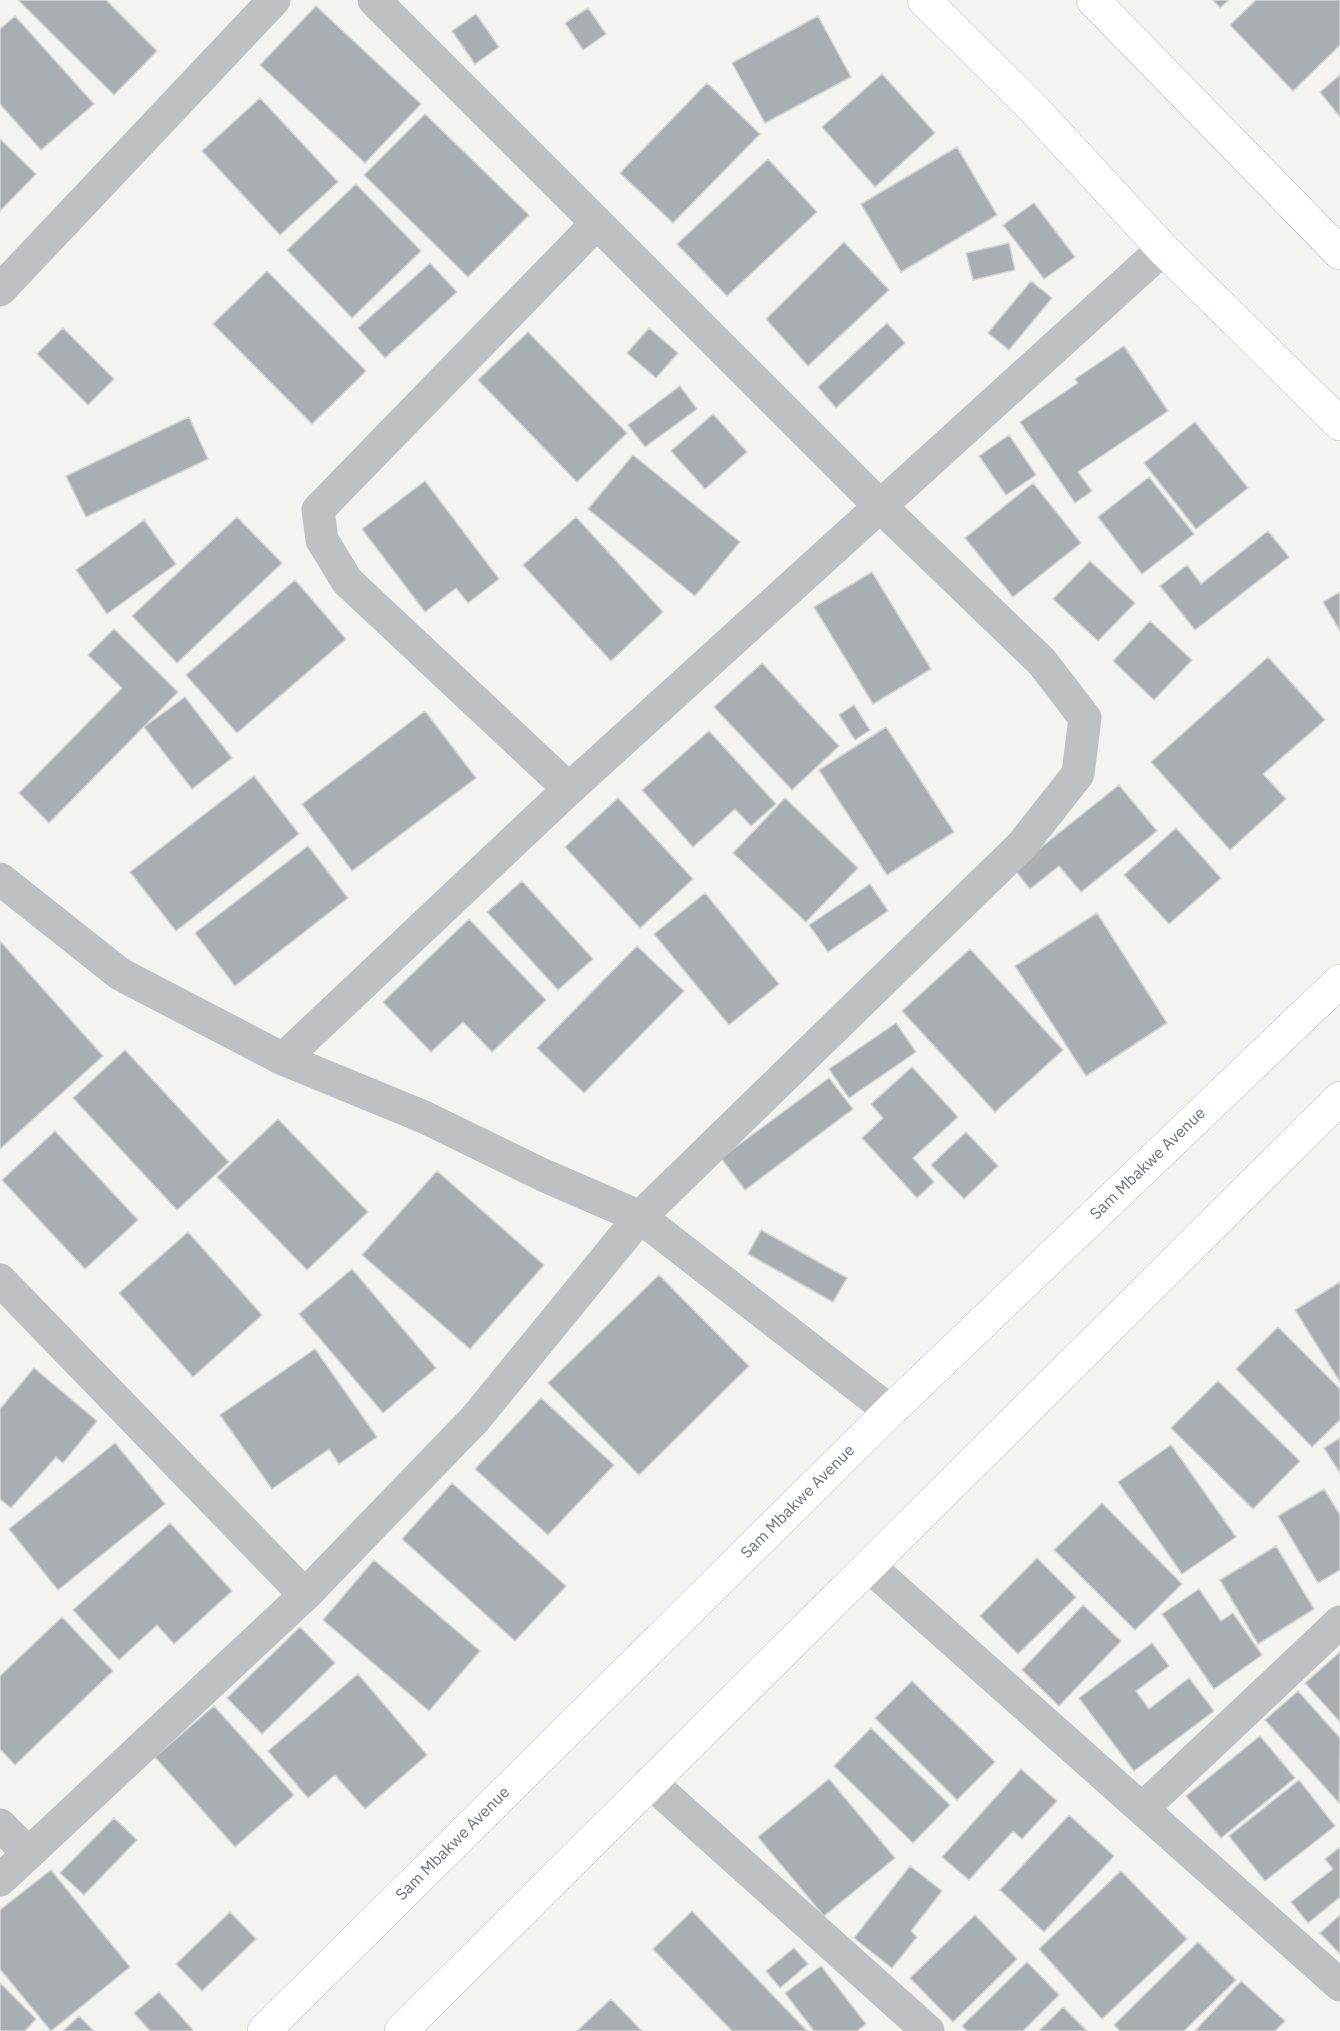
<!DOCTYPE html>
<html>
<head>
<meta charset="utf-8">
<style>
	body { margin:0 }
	canvas { display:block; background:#f3f3f0 }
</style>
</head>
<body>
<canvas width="1340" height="2031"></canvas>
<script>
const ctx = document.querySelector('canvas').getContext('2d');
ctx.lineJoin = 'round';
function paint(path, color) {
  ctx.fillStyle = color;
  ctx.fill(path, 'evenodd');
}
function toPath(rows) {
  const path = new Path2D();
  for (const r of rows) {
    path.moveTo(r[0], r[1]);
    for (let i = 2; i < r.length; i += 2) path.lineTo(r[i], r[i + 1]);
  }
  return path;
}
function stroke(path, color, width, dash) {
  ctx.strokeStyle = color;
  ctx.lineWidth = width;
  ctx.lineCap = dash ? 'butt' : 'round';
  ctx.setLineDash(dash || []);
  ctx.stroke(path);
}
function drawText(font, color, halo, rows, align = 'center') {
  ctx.font = font + ' "IBM Plex Sans",sans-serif';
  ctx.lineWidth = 6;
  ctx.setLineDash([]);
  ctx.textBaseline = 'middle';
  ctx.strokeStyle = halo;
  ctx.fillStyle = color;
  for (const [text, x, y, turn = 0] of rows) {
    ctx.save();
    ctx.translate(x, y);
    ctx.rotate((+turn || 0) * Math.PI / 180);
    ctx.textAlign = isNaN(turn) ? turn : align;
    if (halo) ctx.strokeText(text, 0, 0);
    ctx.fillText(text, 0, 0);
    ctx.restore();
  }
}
const building = toPath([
	[18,0,106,0,157,51,114,95,18,0],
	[1213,0,1229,0,1220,8,1213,0],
	[1256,0,1340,0,1340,45,1293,91,1230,25,1256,0],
	[316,6,421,104,365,163,260,65,316,6],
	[588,8,606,34,583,50,565,23,588,8],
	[476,14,499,47,475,64,452,31,476,14],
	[15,16,94,104,41,150,0,104,0,29,15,16],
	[818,16,851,77,765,123,732,63,818,16],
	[882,74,935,133,875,187,822,127,882,74],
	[1340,75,1340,117,1320,92,1340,75],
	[707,83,760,134,673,223,620,173,707,83],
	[260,98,338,182,280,235,202,151,260,98],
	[425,114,529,215,468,277,364,175,425,114],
	[0,139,36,174,0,211,0,139],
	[957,147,997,215,901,272,861,204,957,147],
	[768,159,817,212,727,296,677,244,768,159],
	[356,184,421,251,352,318,287,250,356,184],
	[1034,203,1075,257,1044,279,1003,225,1034,203],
	[844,242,889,290,808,366,766,319,844,242],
	[1009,243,1015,270,973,280,966,253,1009,243],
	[430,263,457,292,385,358,358,328,430,263],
	[267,271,366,371,312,424,213,324,267,271],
	[1031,281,1052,298,1009,350,988,333,1031,281],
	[887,323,905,343,836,408,818,387,887,323],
	[63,328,114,379,88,405,37,354,63,328],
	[649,328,678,353,656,378,627,353,649,328],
	[528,332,627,433,577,482,478,380,528,332],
	[1124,346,1168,411,1078,472,1092,491,1075,503,1020,422,1078,383,1075,379,1124,346],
	[680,386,697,409,645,447,628,425,680,386],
	[713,414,747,452,705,489,671,451,713,414],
	[189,417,208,459,86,517,66,476,189,417],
	[1195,422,1248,488,1196,529,1144,463,1195,422],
	[1009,435,1036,475,1006,495,979,456,1009,435],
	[633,455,740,542,695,596,588,509,633,455],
	[1149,477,1194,534,1142,574,1098,517,1149,477],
	[425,481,499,579,468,603,456,588,425,612,362,529,425,481],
	[1033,483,1081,543,1013,597,965,538,1033,483],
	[237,517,282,563,177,663,132,616,237,517],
	[576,517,663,612,611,661,523,565,576,517],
	[144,520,176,564,107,614,76,570,144,520],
	[1268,531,1289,557,1195,630,1160,586,1187,565,1201,584,1268,531],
	[1090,561,1135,603,1098,641,1053,599,1090,561],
	[872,572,931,669,873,704,814,607,872,572],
	[295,580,346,639,237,733,186,675,295,580],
	[1340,592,1340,631,1323,602,1340,592],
	[1150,621,1192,660,1154,700,1113,661,1150,621],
	[114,629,178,692,49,823,19,793,122,688,88,655,114,629],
	[1268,657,1325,720,1263,774,1286,799,1230,850,1151,762,1268,657],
	[762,663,839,746,792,790,714,707,762,663],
	[185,697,232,758,192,789,144,727,185,697],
	[854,705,870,730,855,740,839,715,854,705],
	[425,711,476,778,352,871,302,804,425,711],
	[886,727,954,832,887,875,819,770,886,727],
	[709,731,776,804,751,826,735,809,693,847,642,790,709,731],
	[254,776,299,834,176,931,130,872,254,776],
	[1119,785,1157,831,1081,892,1059,866,1030,889,1014,869,1119,785],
	[618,798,693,879,640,928,565,847,618,798],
	[785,798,858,868,806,922,733,853,785,798],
	[1176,828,1221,878,1169,924,1124,875,1176,828],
	[308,846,348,898,235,986,195,933,308,846],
	[522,881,593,959,558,990,487,912,522,881],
	[870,884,888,911,828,952,809,925,870,884],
	[705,893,779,984,729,1025,654,934,705,893],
	[1097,913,1167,1023,1086,1076,1015,966,1097,913],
	[469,919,546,1000,492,1052,463,1022,431,1052,383,1002,469,919],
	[0,941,103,1056,0,1149,0,941],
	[637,946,684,991,584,1093,537,1048,637,946],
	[970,949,1063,1050,995,1112,902,1011,970,949],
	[896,1023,916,1052,849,1098,829,1069,896,1023],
	[125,1050,229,1162,177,1210,73,1098,125,1050],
	[912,1067,958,1117,913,1158,934,1182,917,1198,862,1138,883,1118,871,1104,912,1067],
	[829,1078,853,1109,745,1190,721,1158,829,1078],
	[278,1119,368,1212,307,1270,217,1177,278,1119],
	[55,1131,138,1220,85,1269,2,1180,55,1131],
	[966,1132,998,1166,964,1199,931,1165,966,1132],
	[437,1171,544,1265,470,1349,362,1255,437,1171],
	[761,1230,847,1278,833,1302,748,1254,761,1230],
	[188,1232,262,1315,193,1377,119,1293,188,1232],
	[352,1269,436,1368,383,1413,299,1314,352,1269],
	[659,1275,749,1366,639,1475,548,1383,659,1275],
	[1340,1282,1340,1382,1295,1310,1340,1282],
	[1278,1327,1340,1389,1340,1420,1312,1447,1236,1369,1278,1327],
	[315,1349,377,1437,339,1464,329,1449,272,1489,220,1415,315,1349],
	[34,1368,97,1421,63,1463,56,1457,11,1508,0,1499,0,1409,34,1368],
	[1218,1381,1300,1461,1253,1509,1171,1428,1218,1381],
	[541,1398,614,1465,548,1535,475,1469,541,1398],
	[1340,1438,1340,1473,1324,1448,1340,1438],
	[115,1443,165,1504,58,1590,9,1529,115,1443],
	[1171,1445,1236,1537,1182,1574,1118,1482,1171,1445],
	[452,1483,566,1586,515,1641,402,1539,452,1483],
	[1324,1489,1340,1515,1340,1570,1318,1583,1278,1516,1324,1489],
	[1102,1503,1182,1584,1135,1630,1054,1550,1102,1503],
	[170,1523,232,1591,174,1644,157,1625,119,1660,73,1610,170,1523],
	[1276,1546,1314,1609,1258,1644,1220,1580,1276,1546],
	[1037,1558,1076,1597,1018,1654,980,1616,1037,1558],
	[374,1560,480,1651,429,1711,323,1620,374,1560],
	[1199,1589,1221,1621,1233,1613,1262,1655,1214,1689,1162,1614,1199,1589],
	[1083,1605,1121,1641,1059,1706,1022,1670,1083,1605],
	[62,1617,113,1671,15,1765,0,1749,0,1676,62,1617],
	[300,1627,335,1663,262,1734,227,1698,300,1627],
	[1152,1643,1169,1666,1136,1691,1149,1709,1189,1678,1214,1711,1134,1771,1079,1698,1152,1643],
	[1340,1652,1340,1722,1305,1683,1340,1652],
	[358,1674,427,1755,365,1809,335,1775,308,1798,268,1751,358,1674],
	[912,1681,995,1762,957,1800,875,1718,912,1681],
	[1298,1691,1340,1738,1339,1803,1265,1720,1298,1691],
	[214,1706,294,1795,235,1847,155,1757,214,1706],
	[871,1728,950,1805,913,1843,834,1766,871,1728],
	[1260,1736,1295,1778,1221,1838,1186,1796,1260,1736],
	[1021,1769,1057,1801,1022,1839,1013,1831,969,1880,942,1857,1021,1769],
	[829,1779,895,1858,824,1916,758,1837,829,1779],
	[1299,1780,1335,1826,1265,1881,1229,1836,1299,1780],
	[1069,1815,1114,1856,1044,1932,1000,1890,1069,1815],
	[114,1818,137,1840,84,1895,60,1873,114,1818],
	[1340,1847,1340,1897,1308,1923,1291,1902,1333,1869,1325,1859,1340,1847],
	[910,1866,942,1891,911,1931,917,1937,892,1968,854,1938,910,1866],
	[51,1870,130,1967,51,2031,0,1969,0,1910,51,1870],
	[1121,1871,1187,1939,1102,2019,1039,1949,1121,1871],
	[692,1911,807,2031,732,2031,653,1949,692,1911],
	[230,1912,256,1939,202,1991,176,1964,230,1912],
	[975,1915,1017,1959,953,2022,910,1978,975,1915],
	[1340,1915,1340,1954,1320,1933,1340,1915],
	[1198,1942,1236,1980,1184,2031,1120,2031,1114,2025,1198,1942],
	[794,1948,808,1964,780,1988,766,1971,794,1948],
	[1027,1962,1059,1995,1023,2031,967,2031,962,2026,1027,1962],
	[821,1966,866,2024,857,2031,814,2031,785,1993,821,1966],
	[1241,1981,1285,2021,1275,2031,1195,2031,1241,1981],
	[0,1983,36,2019,25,2031,0,2031,0,1983],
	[159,1992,193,2030,192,2031,150,2031,134,2013,159,1992],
	[611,1999,642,2031,577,2031,611,1999],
	[1063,2007,1087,2031,1039,2031,1063,2007],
	[79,2016,94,2031,63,2031,79,2016]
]);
const street = toPath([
	[0,290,274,0],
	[569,789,347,581,322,540,318,510,597,223],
	[0,879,120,974,283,1059,424,1117,543,1175,640,1217,890,1411],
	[283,1059,569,789,1163,249],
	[0,1280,305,1595],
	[870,1567,1340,1985],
	[650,1782,928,2031],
	[1142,1809,1340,1622],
	[0,1825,27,1852],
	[0,1880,305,1595,475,1419,640,1217,1022,845,1078,774,1085,718,1042,662,879,505,374,0]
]);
const secondary = toPath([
	[924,0,1032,107,1163,249,1340,424],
	[1093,0,1340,253],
	[264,2031,890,1411,1340,981],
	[401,2031,1340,1098]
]);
const streetNames = [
	["Sam Mbakwe Avenue",1148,1164,-44],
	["Sam Mbakwe Avenue",798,1502,-45],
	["Sam Mbakwe Avenue",453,1844,-45]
];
paint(building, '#a8aeb1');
stroke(building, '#d4d4d3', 1.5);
stroke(secondary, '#b2b6ba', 34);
stroke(street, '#bdc1c3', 33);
stroke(secondary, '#fff', 33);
drawText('16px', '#66737d', '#fff', streetNames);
</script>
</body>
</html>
